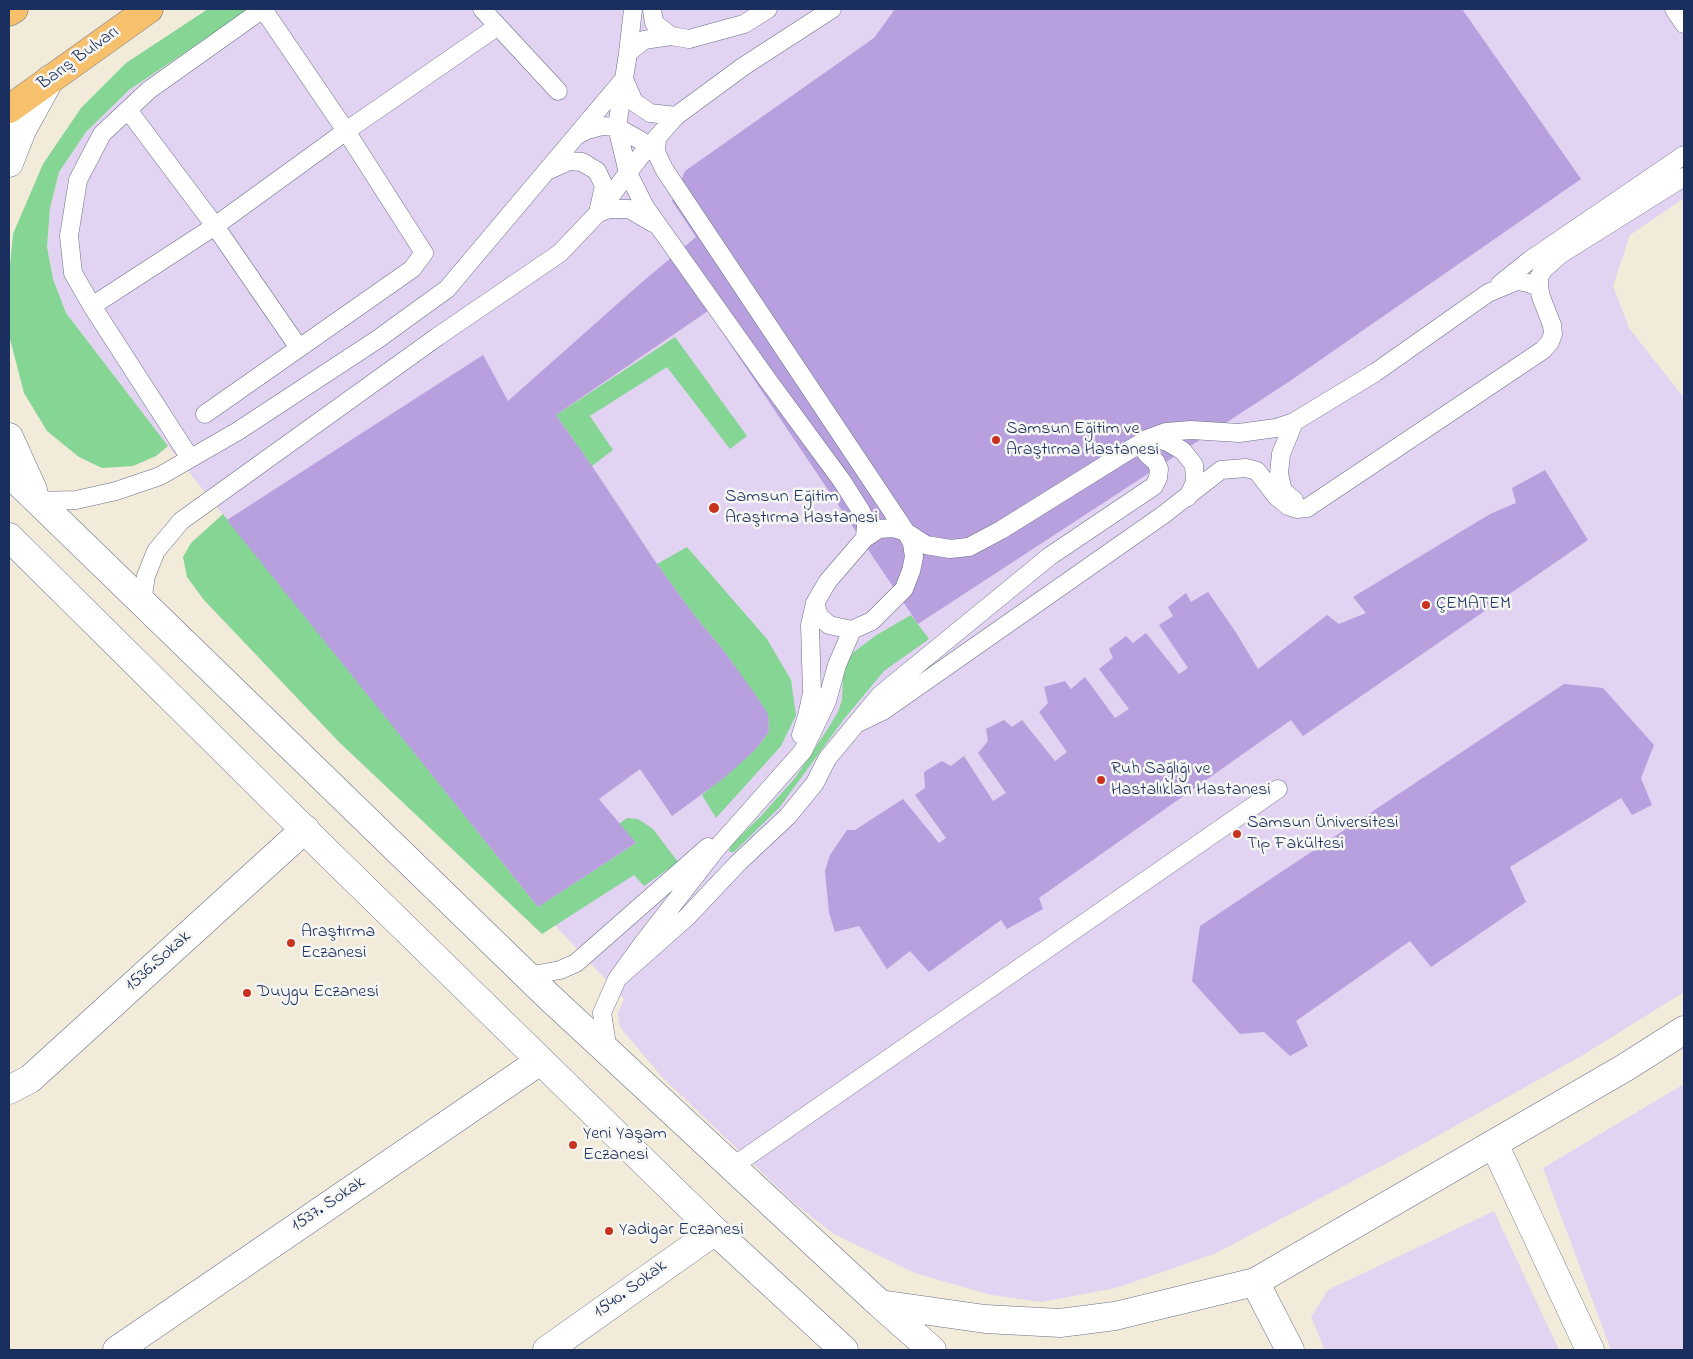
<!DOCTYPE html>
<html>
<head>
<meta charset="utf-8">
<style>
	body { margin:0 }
	#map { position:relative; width:1693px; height:1359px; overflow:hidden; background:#f2ebd9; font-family:"Indie Flower",sans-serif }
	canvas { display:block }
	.frame { position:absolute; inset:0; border:10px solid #1b2f5e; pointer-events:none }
</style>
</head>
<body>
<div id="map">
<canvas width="1693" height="1359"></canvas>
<div class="frame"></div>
</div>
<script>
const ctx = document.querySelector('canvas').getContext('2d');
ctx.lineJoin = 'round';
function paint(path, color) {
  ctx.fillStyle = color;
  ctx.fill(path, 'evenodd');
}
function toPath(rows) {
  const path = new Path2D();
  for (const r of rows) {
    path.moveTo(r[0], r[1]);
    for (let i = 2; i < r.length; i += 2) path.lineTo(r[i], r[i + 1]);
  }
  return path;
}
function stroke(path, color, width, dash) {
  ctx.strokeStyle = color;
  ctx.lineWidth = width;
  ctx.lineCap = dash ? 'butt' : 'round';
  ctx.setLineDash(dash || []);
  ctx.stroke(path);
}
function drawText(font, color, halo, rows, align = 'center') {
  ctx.font = font + ' "Indie Flower",sans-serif';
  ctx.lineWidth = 5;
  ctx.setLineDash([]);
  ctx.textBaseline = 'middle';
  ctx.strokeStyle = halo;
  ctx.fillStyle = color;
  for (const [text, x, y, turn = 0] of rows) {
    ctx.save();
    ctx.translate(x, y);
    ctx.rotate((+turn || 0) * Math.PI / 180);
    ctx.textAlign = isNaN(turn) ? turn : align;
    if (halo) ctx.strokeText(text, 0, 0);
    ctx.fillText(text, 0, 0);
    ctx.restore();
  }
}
const built = toPath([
	[250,9,1684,9,1684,198,1630,235,1613,286,1629,328,1684,398,1684,992,1583,1055,1412,1150,1214,1254,1116,1288,1041,1302,991,1295,915,1273,834,1234,795,1204,662,1077,620,1027,618,1013,624,999,538,907,168,446,66,313,53,279,47,246,50,208,59,172,86,132,129,90],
	[1684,1084,1684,1350,1611,1350,1543,1168],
	[1494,1211,1559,1350,1325,1350,1311,1317,1328,1290]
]);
const green = toPath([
	[208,9,250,9,129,90,86,132,59,172,50,208,47,247,53,279,66,313,168,446,156,456,133,466,102,468,79,457,47,431,24,393,10,339,9,322,9,275,13,234,43,164,81,108,126,63],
	[675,337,747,436,730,449,667,367,590,416,613,450,592,466,556,415],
	[223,514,538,907,636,843,619,824,627,818,638,819,653,829,678,862,644,886,634,875,542,934,339,742,204,600,187,577,183,557,191,543],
	[687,547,767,639,791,680,796,715,781,746,716,818,702,795,755,750,769,732,768,714,724,651,694,615,657,564],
	[911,615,929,639,884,671,844,719,779,808,734,852,729,852,731,845,761,816,795,778,829,727,838,712,842,700,843,678,847,661,854,652,875,636]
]);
const building = toPath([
	[895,9,1462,9,1581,179,1290,381,918,624,708,311,556,415,592,466,657,564,694,615,724,651,755,694,768,714,769,732,755,750,724,778,672,816,640,769,599,799,636,843,538,907,227,520,483,355,508,401,641,283,696,237,672,201,685,171,874,38],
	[1545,470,1588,540,1303,736,1291,720,1039,898,1043,909,1007,929,1001,920,929,972,910,951,887,969,859,926,835,932,829,913,825,871,830,855,847,830,855,830,903,799,939,843,946,838,915,795,925,788,924,772,942,761,951,766,964,756,993,801,1006,793,978,753,988,741,986,729,1004,720,1012,727,1022,720,1055,761,1067,752,1039,712,1048,703,1044,687,1065,681,1071,689,1085,677,1115,718,1129,709,1099,669,1113,658,1109,649,1126,636,1133,643,1146,633,1179,674,1188,668,1159,625,1173,616,1168,607,1186,593,1191,602,1208,592,1235,631,1258,669,1327,615,1339,624,1366,613,1353,597,1490,514,1516,503,1512,488],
	[1564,684,1603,688,1654,745,1641,778,1652,805,1632,815,1621,798,1510,867,1526,902,1431,967,1410,941,1296,1021,1308,1046,1290,1056,1264,1032,1240,1034,1192,981,1200,926]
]);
const service = toPath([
	[482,9,558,91],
	[652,9,654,23,671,36,689,39,744,24,768,9],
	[1674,9,1684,24],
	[671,36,644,40,628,53,624,79,634,102,650,113,676,116],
	[628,53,633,9],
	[624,79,617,127,628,173,645,207,767,379,842,481,861,511,866,524,865,538,828,581,815,603,819,616,829,625,852,630],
	[128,110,215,226,299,348],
	[578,135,587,130,602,126,617,127,650,146,656,152],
	[549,170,569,161,582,162,597,171,604,186,599,208],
	[598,213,609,209,629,209,653,223],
	[1500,284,1530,260,1684,155],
	[92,306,215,226,346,131,498,26],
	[205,414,412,269,424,253,346,131,263,9],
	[1294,422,1281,454,1279,474,1283,491,1294,500],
	[190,458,92,306,73,273,69,236,78,180,102,134,149,90,263,9],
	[37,501,76,500,116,491,160,476,238,431,378,339,447,289,624,79],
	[865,538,879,529,893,528,906,532,926,545,950,549,969,547,1001,530,1147,439,1166,432,1191,430,1239,433,1276,428,1294,422,1376,372,1488,293,1517,281,1528,283,1539,287],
	[142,602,146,576,156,551,181,521,437,337,560,253,598,213,639,158,676,116,744,66,832,9],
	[858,723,883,711,1163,515,1221,470,1246,468,1257,471,1276,496,1288,506,1297,509,1307,508,1543,350,1550,342,1553,334,1552,325,1541,297,1539,287,1539,277,1544,269,1561,254,1684,177],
	[801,735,807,716,812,693,810,625,815,603],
	[528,976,560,970,576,963,708,847],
	[617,979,643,943,717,848,803,751,827,701,837,665,852,630,872,621,904,589,911,571,914,557,912,543,906,532,664,169,656,152,657,138],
	[608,1051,602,1013,617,979,686,918,739,862,788,816,815,783,827,759,880,695,1050,556,1154,486,1158,478,1159,469,1156,462,1147,454,1144,449,1144,444,1147,439,1157,439,1168,442,1183,451,1194,465,1195,482,1188,497],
	[732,1167,1278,789]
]);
const minor = toPath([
	[9,1090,30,1079,305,829],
	[1494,1144,1590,1350],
	[1255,1282,1290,1350],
	[117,1350,540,1061],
	[547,1350,715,1231]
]);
const tertiary = toPath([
	[9,163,22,130,50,79],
	[9,437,33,490],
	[9,473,547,995,880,1304,932,1350],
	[9,537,328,853,715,1231,844,1350],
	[880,1304,985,1319,1060,1323,1115,1316,1255,1282,1626,1067,1684,1030]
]);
const primary = toPath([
	[9,12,14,9],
	[9,109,149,9]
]);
const markers = [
	[996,440,5,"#c8321e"],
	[714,508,6,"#c8321e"],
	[1426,605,5,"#c8321e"],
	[1101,780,5,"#c8321e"],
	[1237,834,5,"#c8321e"],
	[291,943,5,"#c8321e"],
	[247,993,5,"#c8321e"],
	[573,1145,5,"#c8321e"],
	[609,1231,5,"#c8321e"]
];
const streetNames = [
	["Barış Bulvarı",79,59,-36],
	["1536.Sokak",159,962,-42],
	["1537. Sokak",329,1205,-34],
	["1540. Sokak",631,1290,-36]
];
const poiNames = [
	["Samsun Eğitim ve",1006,430],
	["Araştırma Hastanesi",1006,451],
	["Samsun Eğitim",725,498],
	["Araştırma Hastanesi",725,519],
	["ÇEMATEM",1436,605],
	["Ruh Sağlığı ve",1111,770],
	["Hastalıkları Hastanesi",1111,791],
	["Samsun Üniversitesi",1247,824],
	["Tıp Fakültesi",1247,845],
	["Araştırma",301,933],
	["Eczanesi",301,954],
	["Duygu Eczanesi",257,993],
	["Yeni Yaşam",583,1135],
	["Eczanesi",583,1156],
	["Yadigar Eczanesi",619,1231]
];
paint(built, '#e3d3f2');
paint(green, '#85d595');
paint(building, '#b89fdd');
stroke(service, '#667189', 19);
stroke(minor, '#667189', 29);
stroke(tertiary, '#667189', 29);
stroke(primary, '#667189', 29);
stroke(service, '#fff', 18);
stroke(minor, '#fff', 28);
stroke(tertiary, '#fff', 28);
stroke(primary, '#f7c06c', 28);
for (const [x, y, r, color] of markers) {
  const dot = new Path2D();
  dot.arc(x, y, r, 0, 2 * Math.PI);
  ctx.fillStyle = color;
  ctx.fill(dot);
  stroke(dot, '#f6f6f2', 2);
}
drawText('18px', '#1b2f5e', '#f6f6f2', streetNames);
drawText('18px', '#1b2f5e', '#f6f6f2', poiNames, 'left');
</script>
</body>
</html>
